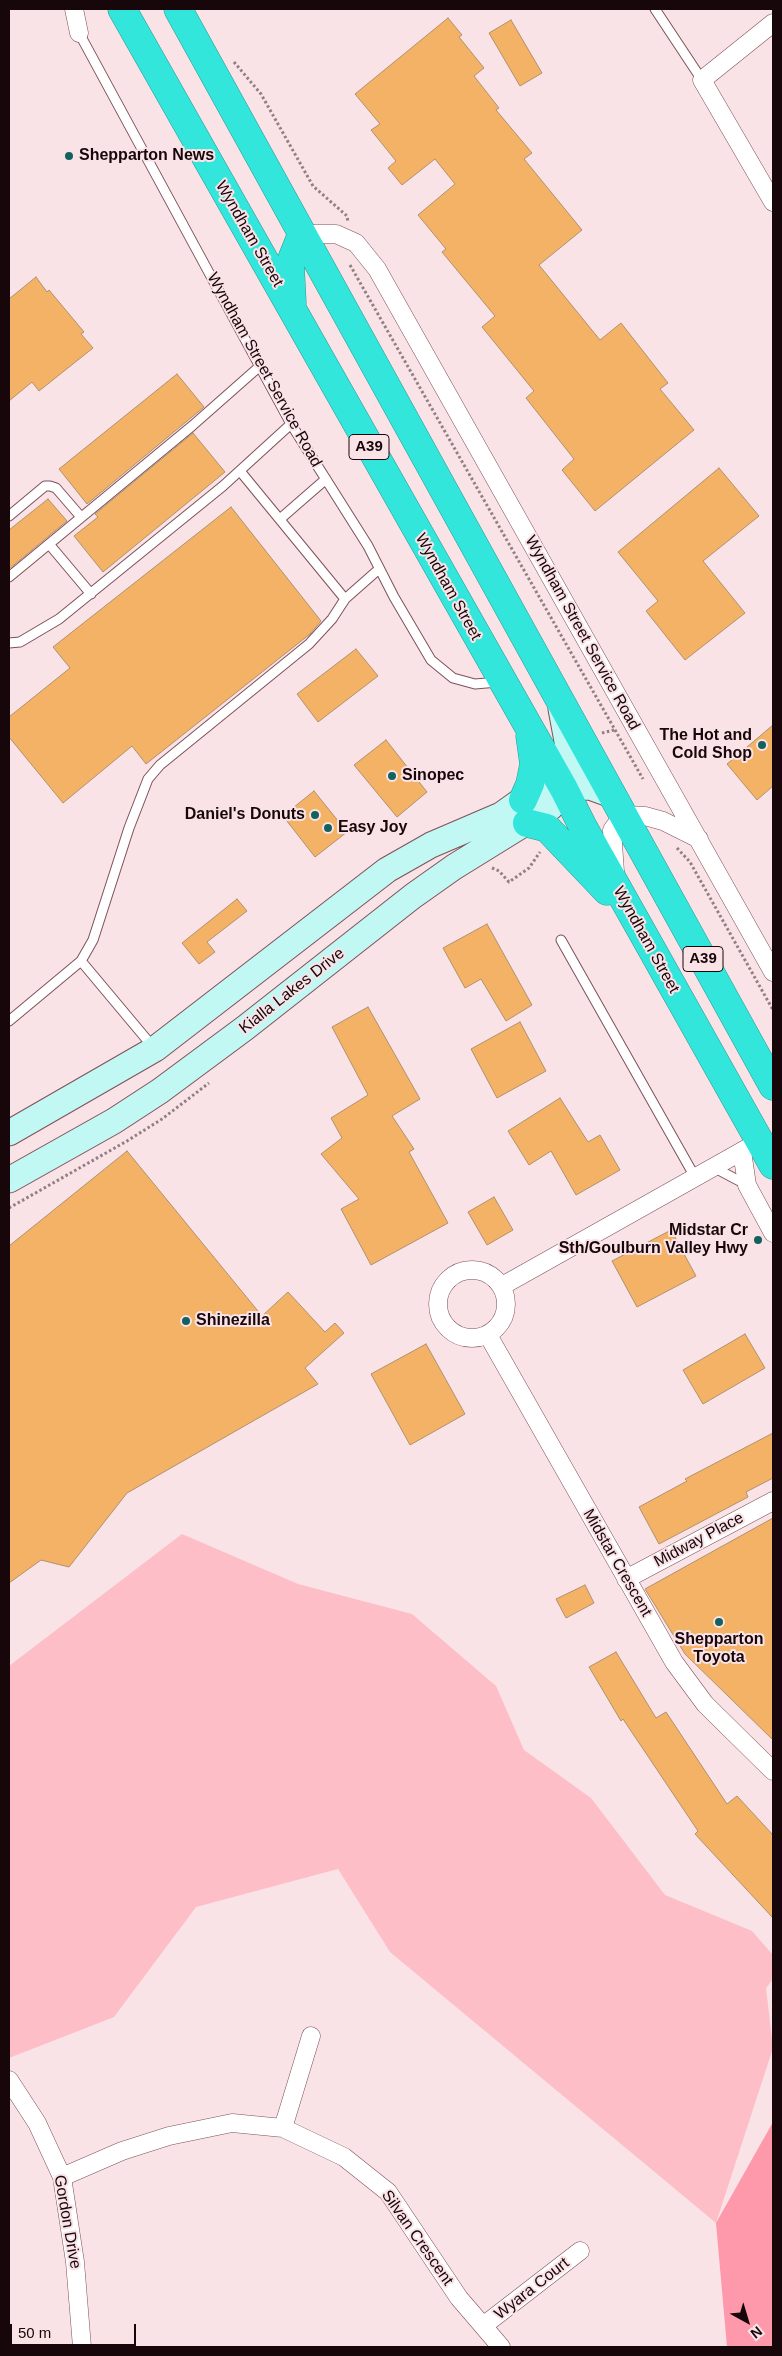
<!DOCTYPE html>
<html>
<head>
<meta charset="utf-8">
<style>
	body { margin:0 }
	#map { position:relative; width:782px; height:2356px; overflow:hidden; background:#f9e3e6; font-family:Helvetica,sans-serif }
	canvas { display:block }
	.frame { position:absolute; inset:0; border:10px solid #18070a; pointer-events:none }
	.north { position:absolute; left:722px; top:2296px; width:50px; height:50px; -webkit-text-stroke:4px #f9e3e6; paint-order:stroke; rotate:141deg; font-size:14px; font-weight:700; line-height:20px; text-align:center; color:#18070a }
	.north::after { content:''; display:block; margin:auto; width:18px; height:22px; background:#18070a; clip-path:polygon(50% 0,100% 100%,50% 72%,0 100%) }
	.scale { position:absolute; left:10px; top:2324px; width:126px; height:22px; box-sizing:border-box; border:2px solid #18070a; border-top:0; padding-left:6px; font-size:15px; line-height:18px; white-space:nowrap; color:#18070a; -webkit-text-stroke:4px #f9e3e6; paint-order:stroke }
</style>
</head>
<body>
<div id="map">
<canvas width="782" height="2356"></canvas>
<div class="frame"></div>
<div class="north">N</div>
<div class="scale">50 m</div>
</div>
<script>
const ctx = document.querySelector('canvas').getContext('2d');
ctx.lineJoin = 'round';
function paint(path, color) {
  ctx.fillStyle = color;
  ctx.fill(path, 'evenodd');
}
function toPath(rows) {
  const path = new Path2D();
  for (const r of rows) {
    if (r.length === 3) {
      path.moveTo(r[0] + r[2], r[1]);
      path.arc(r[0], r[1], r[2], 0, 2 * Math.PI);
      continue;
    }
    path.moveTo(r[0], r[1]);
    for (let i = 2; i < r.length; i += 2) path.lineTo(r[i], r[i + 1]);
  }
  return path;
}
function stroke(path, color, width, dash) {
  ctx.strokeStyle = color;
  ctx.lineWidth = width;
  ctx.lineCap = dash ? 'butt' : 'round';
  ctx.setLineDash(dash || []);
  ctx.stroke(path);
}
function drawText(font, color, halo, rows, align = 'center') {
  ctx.font = font + ' Helvetica,sans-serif';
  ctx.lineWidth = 4;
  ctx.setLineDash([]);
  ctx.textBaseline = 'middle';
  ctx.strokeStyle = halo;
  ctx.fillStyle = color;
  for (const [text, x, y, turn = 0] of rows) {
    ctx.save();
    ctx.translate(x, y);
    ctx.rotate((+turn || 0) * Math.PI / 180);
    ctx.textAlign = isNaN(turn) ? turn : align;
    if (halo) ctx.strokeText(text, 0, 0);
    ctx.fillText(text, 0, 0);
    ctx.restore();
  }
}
const green = toPath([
	[182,1534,298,1584,412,1614,496,1686,524,1750,591,1798,665,1895,752,1931,773,1955,773,1979,766,1988,773,2048,716,2223,390,1952,338,1869,196,1907,114,2017,9,2058,9,1666]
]);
const forest = toPath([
	[773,2122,773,2347,727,2347,716,2223]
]);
const building = toPath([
	[448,18,462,35,459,37,484,68,474,76,499,108,496,110,532,153,524,159,582,230,539,265,600,340,621,323,668,383,660,389,694,430,595,511,562,470,574,459,526,398,534,391,482,327,495,316,442,252,446,249,418,215,455,184,435,159,402,185,388,168,396,161,371,130,380,124,355,94,448,18],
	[511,20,542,73,520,86,489,33,511,20],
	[36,277,47,292,49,290,84,332,81,334,93,348,39,391,32,382,9,401,9,299,36,277],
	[177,374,204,407,87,504,59,469,177,374],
	[193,433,225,472,103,572,74,536,98,517,95,514,193,433],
	[719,468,759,516,703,561,745,613,685,660,646,611,658,601,618,552,719,468],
	[48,499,67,521,9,569,9,530,48,499],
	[231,507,321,621,310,634,146,764,132,746,63,803,9,737,9,717,70,668,53,647,231,507],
	[356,649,378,676,318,722,297,694,356,649],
	[773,725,773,786,757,800,727,764,773,725],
	[386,740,427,792,397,817,354,765,386,740],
	[314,791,347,832,315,857,283,816,314,791],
	[237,899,247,911,207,942,215,952,199,964,182,943,237,899],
	[487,924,532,1005,506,1021,481,979,465,988,443,948,487,924],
	[368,1007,420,1099,392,1116,414,1149,409,1152,448,1223,371,1265,341,1209,359,1199,321,1154,342,1138,331,1118,368,1095,332,1027,368,1007],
	[520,1022,546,1071,497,1098,471,1049,520,1022],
	[560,1098,588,1142,600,1135,620,1170,576,1195,551,1151,529,1165,508,1131,560,1098],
	[127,1151,262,1316,288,1292,325,1332,335,1323,344,1333,305,1368,318,1384,127,1493,69,1567,41,1560,9,1583,9,1246,127,1151],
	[494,1197,513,1230,487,1245,468,1212,494,1197],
	[671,1230,696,1276,637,1307,612,1261,671,1230],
	[745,1334,765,1368,703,1404,683,1370,745,1334],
	[426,1344,465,1414,410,1445,371,1374,426,1344],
	[773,1433,773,1478,746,1492,748,1497,659,1544,639,1507,687,1481,685,1479,773,1433],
	[773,1518,773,1740,685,1654,645,1589,773,1518],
	[585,1585,594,1603,566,1618,556,1599,585,1585],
	[616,1652,656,1718,666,1712,727,1804,737,1796,773,1835,773,1918,695,1834,698,1831,623,1719,621,1721,589,1667,616,1652]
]);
const path = toPath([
	[234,62,261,94,313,186,347,216,348,222],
	[350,265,643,779],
	[602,733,614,730],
	[677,848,690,862,773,1010],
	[492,868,499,871,509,882,529,868,540,852],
	[9,1208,127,1141,162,1119,209,1083]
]);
const lane = toPath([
	[655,9,702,80],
	[78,31,291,424,368,546,394,597,431,660,453,678,475,684,498,682],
	[240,471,345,599],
	[9,516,45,486,50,486,56,488,81,517],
	[280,519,326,479],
	[49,544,91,594],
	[9,577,192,426,260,366],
	[9,643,20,642,59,619,223,486,291,424],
	[561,940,695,1177],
	[81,961,153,1047],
	[9,1021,81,961,93,940,129,828,148,779,160,765,309,644,332,619,345,599,379,569],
	[713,1167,747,1185]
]);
const street = toPath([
	[74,9,79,33],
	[773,23,702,80,773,202],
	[302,234,336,234,356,243,377,269,773,972],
	[615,872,612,830,623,815,645,816,663,821,699,839],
	[742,1151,747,1185,773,1233],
	[472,1304,34],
	[502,1286,760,1141],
	[488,1335,674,1662,705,1704,773,1771],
	[626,1579,773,1501],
	[9,2080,37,2123,62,2177,75,2262,82,2347],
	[283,2128,311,2036],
	[62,2177,122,2151,169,2136,232,2123,283,2128,344,2157,388,2192,459,2298,501,2347],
	[483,2326,580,2251]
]);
const secondary = toPath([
	[9,1133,155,1049,387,870,431,845,501,815,532,793,547,788,590,787,612,795],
	[9,1180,114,1121,160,1091,245,1028,413,896,454,867,551,807,573,773,561,709]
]);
const highway = toPath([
	[122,9,564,789,582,825,773,1165],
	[178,9,773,1086],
	[292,303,290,264,302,234],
	[523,800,530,784,534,764,530,736],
	[527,823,547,828,607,891]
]);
const markers = [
	[69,156,5,"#14625e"],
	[762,745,5,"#14625e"],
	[392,776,5,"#14625e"],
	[315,815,5,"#14625e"],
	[328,828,5,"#14625e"],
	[758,1240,5,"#14625e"],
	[186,1321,5,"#14625e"],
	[719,1622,5,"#14625e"]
];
const shields = [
	[369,447,40],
	[703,959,40]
];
const shieldNames = [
	["A39",369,447],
	["A39",703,959]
];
const poiNames = [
	["Shepparton News",79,156],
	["The Hot and",752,736,"right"],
	["Cold Shop",752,754,"right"],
	["Sinopec",402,776],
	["Daniel's Donuts",305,815,"right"],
	["Easy Joy",338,828],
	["Midstar Cr",748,1231,"right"],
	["Sth/Goulburn Valley Hwy",748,1249,"right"],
	["Shinezilla",196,1321],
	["Shepparton",719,1640,"center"],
	["Toyota",719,1658,"center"]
];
const streetNames = [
	["Wyndham Street",249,234,60],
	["Wyndham Street Service Road",264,370,61],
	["Wyndham Street",448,587,61],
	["Wyndham Street Service Road",582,633,61],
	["Wyndham Street",646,940,61],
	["Kialla Lakes Drive",292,991,-38],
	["Midway Place",699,1540,-28],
	["Midstar Crescent",617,1563,60],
	["Gordon Drive",67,2222,80],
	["Silvan Crescent",417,2238,55],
	["Wyara Court",532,2289,-38]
];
paint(green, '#fdbec7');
paint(forest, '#fd99ab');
paint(building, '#f4b266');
stroke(building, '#b0906d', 1);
stroke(lane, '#7e5158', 11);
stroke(street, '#7e5158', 19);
stroke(secondary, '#7e5158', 27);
stroke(highway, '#2a9892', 29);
stroke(path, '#927f82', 3, [2.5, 2.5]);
stroke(lane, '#fff', 9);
stroke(street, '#fff', 18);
stroke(secondary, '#c2f8f4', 25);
stroke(highway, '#33e6db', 28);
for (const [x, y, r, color] of markers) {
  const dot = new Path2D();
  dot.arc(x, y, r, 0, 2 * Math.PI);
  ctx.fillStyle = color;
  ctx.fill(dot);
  stroke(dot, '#f9e3e6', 2);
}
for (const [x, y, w] of shields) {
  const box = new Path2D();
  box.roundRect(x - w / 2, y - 12.5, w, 25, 4);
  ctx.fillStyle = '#f9e3e6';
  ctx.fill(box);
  stroke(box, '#18070a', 1);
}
drawText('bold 15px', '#18070a', null, shieldNames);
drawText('bold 16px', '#18070a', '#f9e3e6', poiNames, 'left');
drawText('16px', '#18070a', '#f9e3e6', streetNames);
</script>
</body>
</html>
